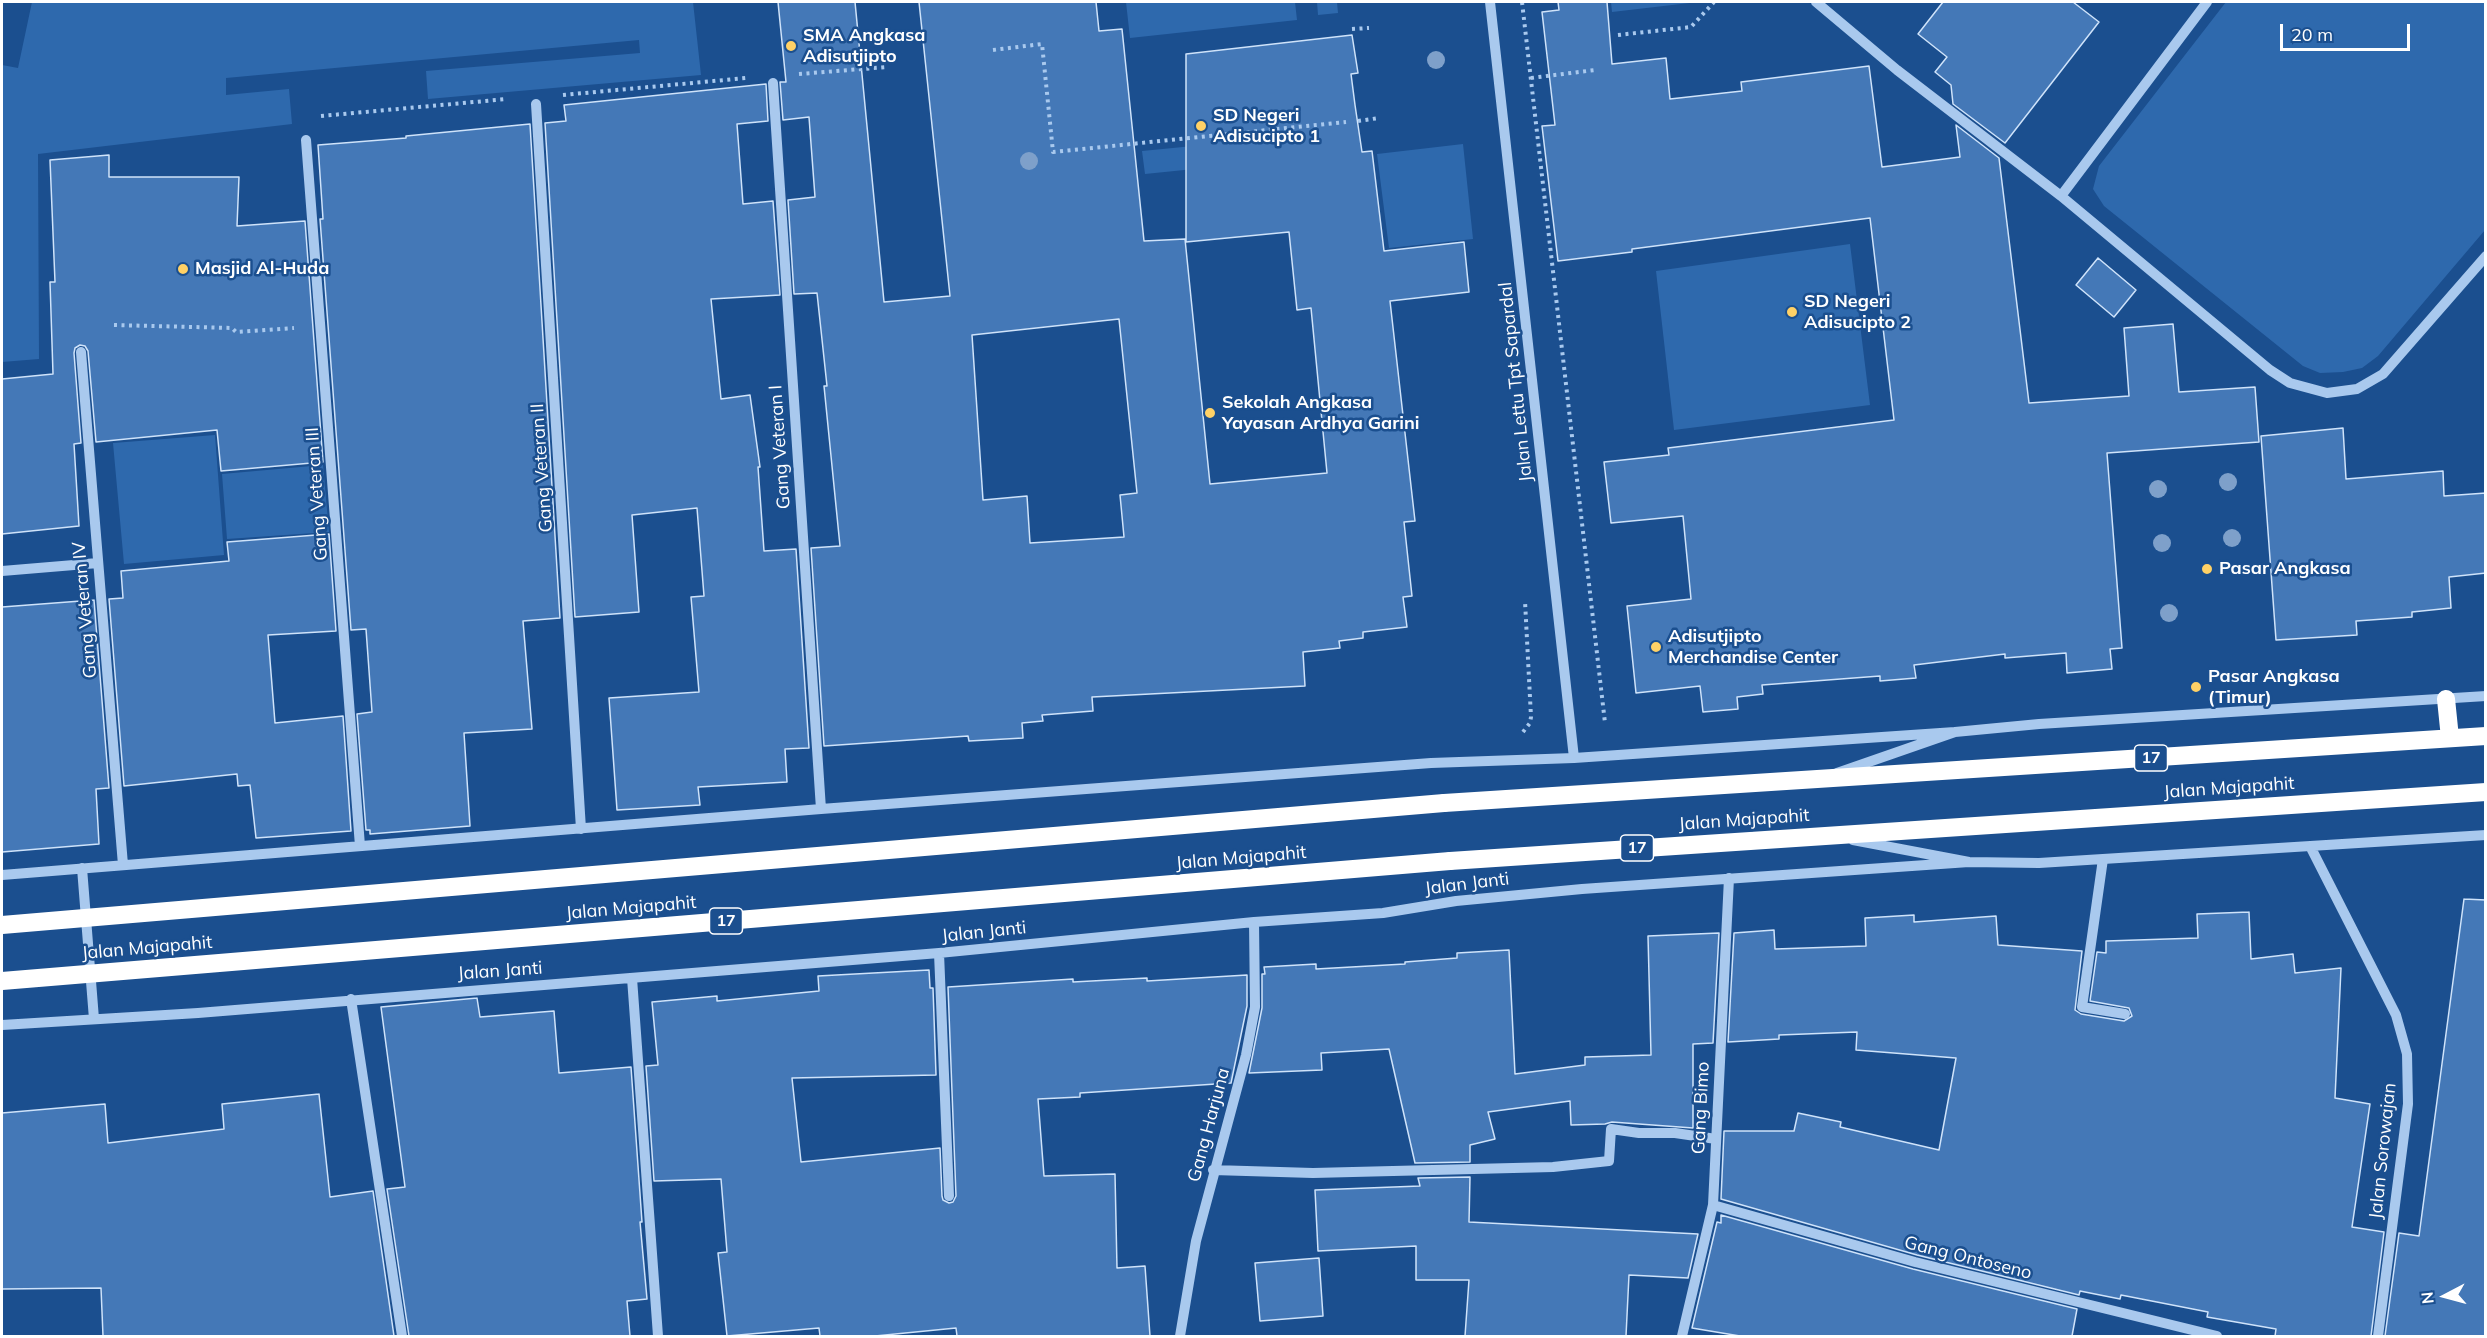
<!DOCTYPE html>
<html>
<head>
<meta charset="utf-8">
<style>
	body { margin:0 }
	#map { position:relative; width:2487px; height:1338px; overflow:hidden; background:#1b4f8f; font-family:Mulish,sans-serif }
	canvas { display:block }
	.frame { position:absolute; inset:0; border:3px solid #fff; pointer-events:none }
	.north { position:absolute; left:2415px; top:1266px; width:60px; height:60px; -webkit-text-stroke:4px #1b4f8f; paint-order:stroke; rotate:264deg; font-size:16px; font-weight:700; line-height:24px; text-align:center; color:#fff }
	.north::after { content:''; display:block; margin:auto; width:21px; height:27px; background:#fff; clip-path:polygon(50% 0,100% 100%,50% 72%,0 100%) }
	.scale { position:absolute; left:2280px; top:24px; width:130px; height:27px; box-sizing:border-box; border:3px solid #fff; border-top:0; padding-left:8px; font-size:18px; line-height:21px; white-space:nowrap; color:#fff; -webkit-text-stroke:4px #1b4f8f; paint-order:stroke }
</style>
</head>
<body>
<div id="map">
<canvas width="2487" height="1338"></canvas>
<div class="frame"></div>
<div class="north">N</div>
<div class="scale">20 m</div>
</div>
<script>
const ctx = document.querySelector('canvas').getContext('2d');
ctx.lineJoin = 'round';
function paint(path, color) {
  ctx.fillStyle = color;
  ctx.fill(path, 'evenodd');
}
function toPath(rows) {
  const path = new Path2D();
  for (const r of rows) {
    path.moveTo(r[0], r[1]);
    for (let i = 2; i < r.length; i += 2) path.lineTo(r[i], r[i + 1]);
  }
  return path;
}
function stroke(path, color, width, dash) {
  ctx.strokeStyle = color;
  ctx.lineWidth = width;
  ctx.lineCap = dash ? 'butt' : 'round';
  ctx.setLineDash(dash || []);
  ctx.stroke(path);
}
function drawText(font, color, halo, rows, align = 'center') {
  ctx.font = font + ' Mulish,sans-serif';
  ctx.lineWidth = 5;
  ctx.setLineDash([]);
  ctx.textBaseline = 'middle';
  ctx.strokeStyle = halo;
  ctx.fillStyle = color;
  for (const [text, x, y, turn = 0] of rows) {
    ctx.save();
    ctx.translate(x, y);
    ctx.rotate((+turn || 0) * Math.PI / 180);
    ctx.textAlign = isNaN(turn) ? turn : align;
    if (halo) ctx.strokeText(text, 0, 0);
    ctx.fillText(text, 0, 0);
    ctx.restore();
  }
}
const green = toPath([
	[32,2,693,2,701,75,428,99,426,71,640,53,639,40,226,78,226,95,289,89,292,124,38,154,39,359,2,362,2,65,18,68],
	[1126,2,1295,2,1297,20,1130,38],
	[1317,2,1337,2,1338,13,1318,15],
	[1611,2,1698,2,1612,12],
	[2226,2,2485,2,2485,230,2378,356,2362,368,2343,372,2320,373,2303,366,2104,206,2093,189,2099,166],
	[1347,131,1361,152,1145,174,1142,151],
	[1463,144,1473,239,1389,248,1377,154],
	[1850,244,1870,405,1674,430,1656,271],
	[215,435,224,555,124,564,113,443],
	[323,465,329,532,227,539,222,474]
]);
const building = toPath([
	[778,2,855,2,884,302,950,296,919,2,1096,2,1099,31,1122,29,1144,241,1185,239,1210,484,1327,473,1311,308,1297,310,1289,232,1186,242,1186,54,1352,35,1358,73,1351,74,1355,105,1362,152,1372,151,1384,251,1464,242,1469,292,1390,301,1415,521,1404,522,1412,596,1403,597,1407,627,1363,632,1363,638,1339,641,1340,648,1303,652,1305,686,1092,697,1093,711,1042,715,1043,721,1022,723,1023,738,969,741,968,736,824,746,811,548,840,546,824,386,827,386,817,293,794,294,788,200,815,197,809,117,783,120,780,82,786,82,778,2],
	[1119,319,1137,493,1120,495,1124,537,1030,543,1027,496,983,500,972,335,1119,319],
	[1558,2,1607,2,1612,64,1666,58,1670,99,1742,91,1741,82,1869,66,1882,167,1960,157,1956,125,1999,158,2029,403,2129,396,2124,328,2173,324,2179,392,2255,387,2259,442,2107,453,2122,648,2110,649,2112,669,2067,673,2066,653,2005,658,2005,654,1914,665,1916,678,1880,681,1880,676,1762,685,1763,694,1737,697,1738,709,1703,712,1700,686,1636,693,1627,606,1691,599,1683,516,1611,523,1604,462,1669,455,1668,448,1894,420,1870,218,1632,249,1632,252,1558,261,1542,126,1555,125,1542,12,1559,10,1558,2],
	[1943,2,2073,2,2099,22,2005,143,1953,104,1951,85,1935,72,1947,57,1918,34,1943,2],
	[766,84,768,121,737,124,743,204,773,201,780,295,711,299,721,399,750,395,760,467,758,467,764,551,796,549,809,748,785,749,787,782,698,787,700,805,617,810,609,698,699,692,691,597,704,596,697,508,632,515,639,612,575,617,545,123,566,121,564,105,766,84],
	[530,124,560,618,523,621,532,729,464,733,470,826,370,834,370,830,366,830,357,714,372,712,366,629,351,630,320,219,323,219,318,145,406,138,406,136,530,124],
	[109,155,109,177,239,177,237,226,305,221,323,462,221,471,217,430,96,442,88,351,85,346,80,345,75,348,74,353,81,443,74,444,79,526,2,534,2,379,53,374,50,282,55,282,50,160,109,155],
	[2098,258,2136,290,2114,317,2076,285,2098,258],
	[2343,428,2346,479,2443,471,2444,496,2486,493,2486,573,2449,577,2451,608,2412,612,2412,617,2356,621,2357,635,2276,640,2261,436,2343,428],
	[329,534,336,631,268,635,275,723,343,716,351,831,256,838,250,785,238,786,237,774,124,786,109,599,123,598,121,571,229,561,227,542,329,534],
	[94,600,109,788,96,789,99,844,2,852,2,607,94,600],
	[2464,899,2486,900,2486,1336,2385,1336,2399,1233,2419,1236,2464,899],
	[2249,912,2251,959,2293,954,2295,973,2341,968,2335,1098,2370,1104,2352,1227,2384,1232,2371,1336,2275,1336,2276,1329,2207,1317,2208,1312,2121,1295,2120,1299,2080,1291,2079,1295,1917,1255,1721,1199,1724,1131,1794,1131,1798,1113,1841,1122,1840,1127,1939,1150,1956,1058,1856,1050,1857,1032,1779,1035,1779,1039,1728,1042,1734,933,1774,930,1775,949,1866,946,1865,918,1914,915,1914,922,1996,916,1998,945,2082,951,2075,1010,2081,1014,2124,1021,2132,1016,2129,1008,2090,1001,2097,952,2106,953,2106,941,2198,938,2197,914,2249,912],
	[1719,933,1713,1043,1693,1044,1693,1128,1612,1122,1605,1124,1571,1125,1570,1101,1488,1112,1495,1139,1470,1145,1470,1162,1415,1163,1389,1049,1321,1053,1322,1070,1249,1073,1262,1008,1262,974,1265,974,1264,967,1316,964,1316,969,1405,964,1405,962,1457,958,1457,953,1509,950,1515,1074,1585,1065,1585,1057,1651,1055,1648,936,1719,933],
	[929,970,930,988,933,988,936,1075,792,1078,801,1162,940,1148,942,1196,943,1200,949,1203,953,1202,956,1196,948,987,1073,979,1073,982,1147,978,1147,981,1247,975,1247,1006,1231,1083,1080,1093,1080,1097,1038,1099,1044,1176,1115,1174,1117,1268,1145,1266,1150,1336,957,1336,956,1328,875,1336,820,1336,819,1328,727,1336,718,1253,727,1252,721,1179,654,1181,646,1066,658,1065,652,1002,717,996,717,1001,819,991,818,976,929,970],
	[477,998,480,1017,554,1011,559,1073,631,1067,642,1222,640,1222,647,1299,627,1301,630,1336,409,1336,387,1189,405,1187,381,1007,477,998],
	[319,1094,330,1197,373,1191,394,1336,103,1336,101,1288,2,1289,2,1113,105,1104,108,1143,224,1129,222,1104,319,1094],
	[1470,1177,1469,1222,1698,1234,1688,1278,1629,1275,1626,1336,1465,1336,1469,1280,1416,1280,1416,1246,1318,1251,1315,1190,1420,1186,1418,1178,1470,1177],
	[1721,1215,1913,1269,2077,1309,2072,1336,1740,1336,1692,1328,1717,1222,1721,1223,1721,1215],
	[1319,1258,1323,1316,1260,1321,1255,1263,1319,1258]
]);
const path = toPath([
	[1522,2,1605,723],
	[1352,29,1369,28],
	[1618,35,1691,27,1714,2],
	[993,50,1042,44,1053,152,1346,122],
	[799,74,887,67],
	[1531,78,1595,70],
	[563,95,746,78],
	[321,116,507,99],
	[1358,121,1379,118],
	[114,325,232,328,236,332,294,328],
	[1523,732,1530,723,1531,717,1525,601]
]);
const minor = toPath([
	[1490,2,1574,758],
	[1816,2,1897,70,2061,196,2270,370,2290,383,2327,393,2357,389,2383,374,2486,256],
	[773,83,821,809],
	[536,104,581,829],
	[306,140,360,846],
	[2061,196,2207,2],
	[81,352,123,865],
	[2,571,98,563],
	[1837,773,1955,732,2039,724,2486,696],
	[1853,840,1969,862,2039,863,2486,835],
	[2310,846,2396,1015,2407,1054,2408,1104,2378,1336],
	[2103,859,2082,1007,2125,1014],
	[82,868,94,1019],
	[2,875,821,809,1431,763,1574,758,1955,732],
	[939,953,949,1196],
	[632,978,658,1336],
	[351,999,402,1336],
	[2,1025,198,1013,939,953,1254,922,1383,913,1456,901,1582,889,1969,862],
	[1213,1170,1313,1173,1553,1167,1609,1161,1611,1129,1639,1133,1675,1133,1716,1139],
	[1713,1205,1915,1262,2217,1336],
	[1180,1336,1196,1241,1246,1055,1255,1007,1254,922],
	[1682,1336,1713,1205,1729,878]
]);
const highway = toPath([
	[2446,699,2450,738],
	[1444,803,2486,736],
	[1450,861,2486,792]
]);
const highwayBridge = toPath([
	[2,925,1444,803],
	[2,981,1450,861]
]);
const trees = [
	[1436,60],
	[1029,161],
	[2228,482],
	[2158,489],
	[2232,538],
	[2162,543],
	[2169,613]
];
const markers = [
	[791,46,6,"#ffd166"],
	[1201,126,6,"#ffd166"],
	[183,269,6,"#ffd166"],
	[1792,312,6,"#ffd166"],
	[1210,413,6,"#ffd166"],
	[2207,569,6,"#ffd166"],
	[1656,647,6,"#ffd166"],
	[2196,687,6,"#ffd166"]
];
const shields = [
	[2151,758,33],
	[1637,848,33],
	[726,921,33]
];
const shieldNames = [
	["17",2151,758],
	["17",1637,848],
	["17",726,921]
];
const poiNames = [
	["SMA Angkasa",803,36],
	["Adisutjipto",803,57],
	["SD Negeri",1213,116],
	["Adisucipto 1",1213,137],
	["Masjid Al-Huda",195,269],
	["SD Negeri",1804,302],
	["Adisucipto 2",1804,323],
	["Sekolah Angkasa",1222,403],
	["Yayasan Ardhya Garini",1222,424],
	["Pasar Angkasa",2219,569],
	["Adisutjipto",1668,637],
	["Merchandise Center",1668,658],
	["Pasar Angkasa",2208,677],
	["(Timur)",2208,698]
];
const streetNames = [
	["Jalan Lettu Tpt Sapardal",1516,382,-96],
	["Gang Veteran I",780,447,-94],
	["Gang Veteran II",542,468,-94],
	["Gang Veteran III",317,494,-94],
	["Gang Veteran IV",85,610,-95],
	["Jalan Majapahit",2229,788,-4],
	["Jalan Majapahit",1744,820,-4],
	["Jalan Majapahit",1241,858,-5],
	["Jalan Janti",1467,884,-7],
	["Jalan Majapahit",631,908,-5],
	["Jalan Janti",984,932,-6],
	["Jalan Majapahit",147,948,-5],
	["Jalan Janti",500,971,-4],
	["Gang Bimo",1701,1108,-87],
	["Gang Harjuna",1209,1125,-75],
	["Jalan Sorowajan",2383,1151,-84],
	["Gang Ontoseno",1968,1258,14]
];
paint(green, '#2e69ad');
paint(building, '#4478b7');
stroke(building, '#cfe3fa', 1.5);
stroke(path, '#a9c9ee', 4, [3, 4.5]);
stroke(minor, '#a9c9ee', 10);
stroke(highway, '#fff', 18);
stroke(highwayBridge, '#fff', 18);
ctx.fillStyle = '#7ea0ca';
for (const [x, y] of trees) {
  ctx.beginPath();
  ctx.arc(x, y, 9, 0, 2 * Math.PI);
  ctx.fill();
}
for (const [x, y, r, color] of markers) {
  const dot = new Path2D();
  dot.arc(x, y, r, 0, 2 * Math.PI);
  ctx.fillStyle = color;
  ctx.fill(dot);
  stroke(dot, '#1b4f8f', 2);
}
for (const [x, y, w] of shields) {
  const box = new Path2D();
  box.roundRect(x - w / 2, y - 13, w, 26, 4.5);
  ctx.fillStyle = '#1b4f8f';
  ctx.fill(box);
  stroke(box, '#fff', 1.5);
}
drawText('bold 16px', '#fff', null, shieldNames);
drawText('bold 18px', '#fff', '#1b4f8f', poiNames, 'left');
drawText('18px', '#fff', '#1b4f8f', streetNames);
</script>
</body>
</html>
